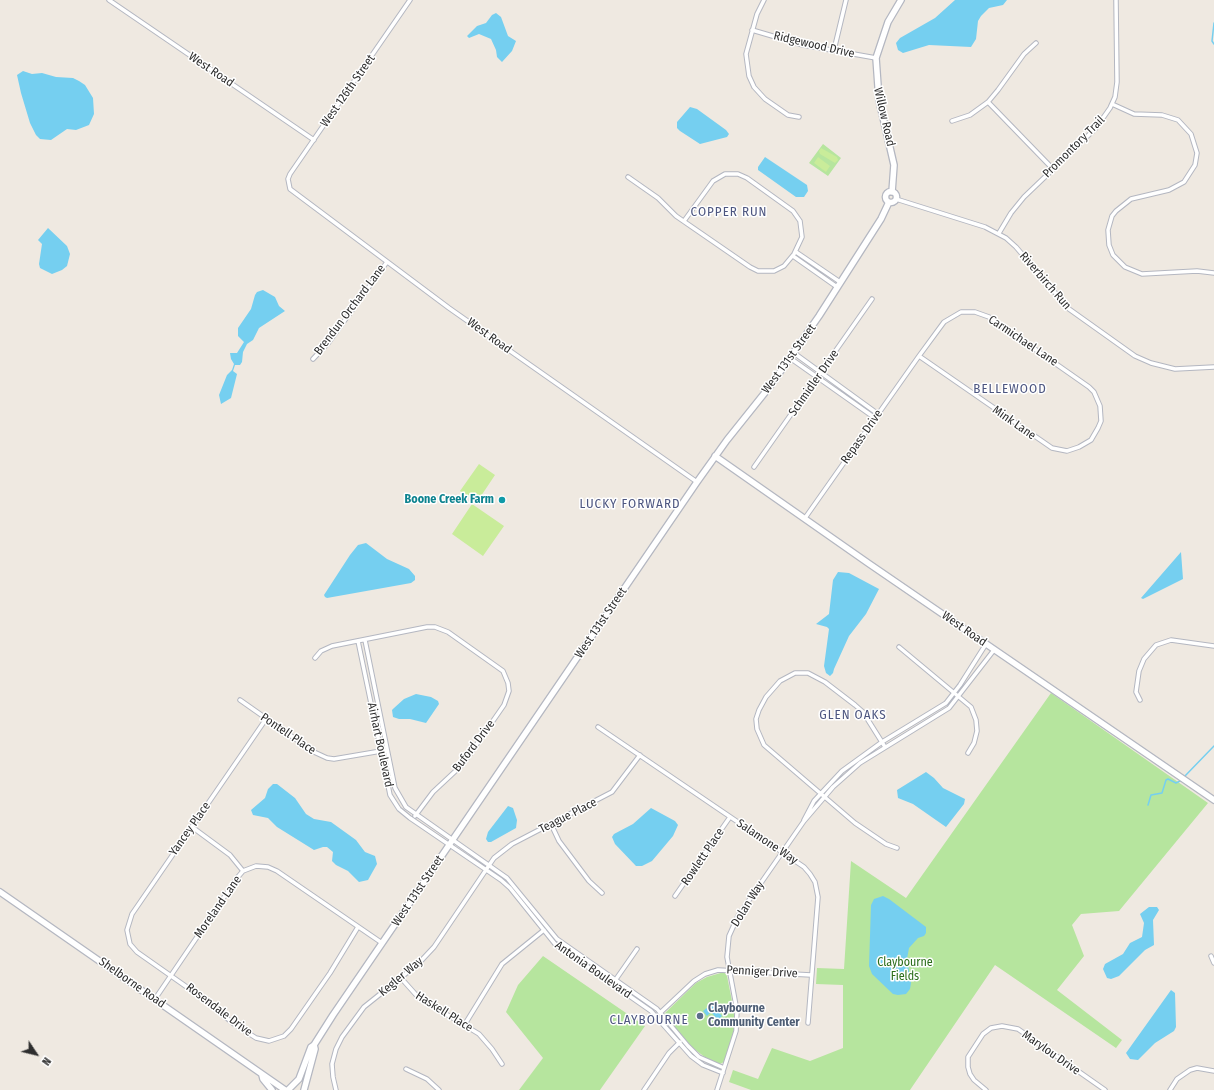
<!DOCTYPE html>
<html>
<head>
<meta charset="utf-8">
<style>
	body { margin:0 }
	#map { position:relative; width:1214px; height:1090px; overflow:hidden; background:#efe9e1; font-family:"Fira Sans Condensed",sans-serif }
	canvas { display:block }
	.north { position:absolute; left:16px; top:1034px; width:40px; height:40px; -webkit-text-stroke:3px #fff; paint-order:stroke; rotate:125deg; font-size:11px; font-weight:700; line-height:16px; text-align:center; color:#2e2e2e }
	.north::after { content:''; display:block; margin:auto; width:14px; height:18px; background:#2e2e2e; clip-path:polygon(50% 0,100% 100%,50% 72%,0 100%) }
</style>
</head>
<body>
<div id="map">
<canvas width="1214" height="1090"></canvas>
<div class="north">N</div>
</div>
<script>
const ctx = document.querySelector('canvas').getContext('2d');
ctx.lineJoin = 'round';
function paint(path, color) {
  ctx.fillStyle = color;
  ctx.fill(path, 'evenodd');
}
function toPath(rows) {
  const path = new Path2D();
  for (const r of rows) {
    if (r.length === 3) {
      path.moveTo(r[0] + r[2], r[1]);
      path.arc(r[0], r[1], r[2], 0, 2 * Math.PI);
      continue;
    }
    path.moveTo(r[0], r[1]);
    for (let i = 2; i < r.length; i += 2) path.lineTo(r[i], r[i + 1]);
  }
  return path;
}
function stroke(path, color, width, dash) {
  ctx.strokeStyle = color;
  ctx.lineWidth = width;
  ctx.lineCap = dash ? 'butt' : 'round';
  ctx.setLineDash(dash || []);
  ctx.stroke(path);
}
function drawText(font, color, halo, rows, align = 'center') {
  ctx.font = font + ' "Fira Sans Condensed",sans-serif';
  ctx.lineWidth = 3;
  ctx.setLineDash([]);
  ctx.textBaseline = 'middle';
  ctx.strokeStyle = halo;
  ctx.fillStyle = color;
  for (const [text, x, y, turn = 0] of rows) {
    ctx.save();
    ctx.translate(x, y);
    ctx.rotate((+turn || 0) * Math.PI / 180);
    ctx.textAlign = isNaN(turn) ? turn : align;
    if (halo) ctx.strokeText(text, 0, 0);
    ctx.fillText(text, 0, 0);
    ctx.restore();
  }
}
const green = toPath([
	[823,144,841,158,828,176,809,163],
	[1051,693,1208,803,1119,911,1081,914,1072,925,1084,956,1057,990,1122,1040,1116,1048,995,965,910,1090,751,1090,729,1082,733,1070,758,1079,772,1048,810,1061,843,1048,843,985,816,984,817,968,844,969,851,861,906,898],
	[543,956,645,1026,600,1090,519,1090,543,1058,506,1012,518,985],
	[724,972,727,976,735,1016,734,1032,729,1050,724,1062,720,1064,706,1058,689,1045,664,1014,696,983,707,977]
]);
const pitch = toPath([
	[821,148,837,157,838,160,835,163,820,154,819,151],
	[818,157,830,166,826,172,814,163],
	[479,464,495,475,477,502,460,491],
	[472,504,504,526,483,556,452,534]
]);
const water = toPath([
	[955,0,1007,0,1003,5,989,8,981,16,978,21,976,39,971,47,929,45,903,53,898,50,896,43,900,38,935,18],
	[496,13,501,17,508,36,516,41,512,51,502,62,497,57,496,50,491,39,479,34,469,38,467,36,477,26,486,23,492,15],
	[23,71,32,74,42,73,56,77,73,78,79,81,85,85,93,98,94,114,89,125,76,130,67,129,51,140,40,139,36,135,30,123,21,93,17,75],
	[690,107,697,109,726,130,729,134,727,137,700,144,680,131,677,128,677,122],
	[765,157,807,185,808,191,804,197,796,197,758,170,758,167],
	[48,228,67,246,70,254,67,266,62,270,52,274,40,268,39,264,42,244,38,240],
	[263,290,275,297,279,306,285,311,259,328,253,340,247,344,243,352,242,362,240,365,235,365,233,371,237,374,231,398,221,404,219,395,227,375,232,370,234,364,231,359,230,353,237,353,244,342,238,336,238,328,251,309,255,295,257,292],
	[366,543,387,559,409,569,415,576,415,580,411,583,327,598,325,597,324,595,350,555,358,545],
	[1181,552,1183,579,1143,599,1141,598],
	[838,572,849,573,879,589,866,614,849,636,834,669,833,673,830,676,826,673,824,666,829,629,827,627,816,624,829,614,833,580],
	[416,694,431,697,438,701,439,704,426,723,410,719,399,719,393,717,392,710,394,708,404,699],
	[926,772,934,778,943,788,965,799,964,804,946,827,913,804,898,798,897,790],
	[273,784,277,784,295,798,306,814,314,819,331,822,356,840,365,852,375,856,377,864,368,880,359,882,348,871,336,865,332,861,333,852,327,847,323,847,314,850,277,827,268,818,253,815,251,810,265,798,268,789],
	[508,806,513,808,517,820,516,828,491,842,488,842,486,839,488,832],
	[651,808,675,821,678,825,673,836,652,861,642,866,636,866,615,844,612,837,614,834,633,824],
	[883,896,889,899,926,927,926,933,924,936,918,938,909,948,907,959,911,983,910,989,906,994,898,995,893,994,872,974,869,966,871,905,874,899],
	[1149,907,1157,907,1159,910,1153,920,1154,945,1145,950,1119,976,1111,979,1107,978,1103,969,1105,964,1123,954,1130,943,1142,937,1144,923,1140,914],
	[1171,990,1175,993,1176,1027,1174,1031,1155,1043,1138,1060,1130,1059,1126,1053],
	[712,1004,722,1016,718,1020,711,1012,707,1016,703,1011]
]);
const stream = toPath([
	[1214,23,1212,41,1214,44],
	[1184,777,1214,746],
	[1148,805,1151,795,1162,793,1166,780,1168,779,1176,783,1182,780]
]);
const street = toPath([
	[109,0,314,140],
	[410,0,290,174,288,179,290,189,449,308,697,482],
	[764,0,757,14,746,54,749,76,754,87,765,99,788,115,799,117],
	[752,30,803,45,876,58],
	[834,50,846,0],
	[988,102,1053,169],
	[1112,104,1134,114,1162,115,1178,120,1191,134,1197,153,1195,165,1184,182,1169,190,1131,199,1116,211,1112,216,1108,230,1109,245,1113,255,1125,267,1142,274,1197,271,1214,273],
	[952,121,970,115,988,102,998,90,1024,54,1036,43],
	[628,177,658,198,676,216,750,267,758,271,774,271,784,266,794,254,802,237,800,221,793,211,747,178,738,174,725,174,713,181,684,221],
	[896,199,985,227,1006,238,1016,247,1069,309,1135,356,1151,363,1175,369,1214,367],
	[999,233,1011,213,1024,197,1096,128,1110,108,1115,97,1117,82,1116,0],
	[796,252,840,282],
	[793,256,837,287],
	[794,353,878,414],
	[790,358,875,418],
	[313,359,329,342,387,262],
	[754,467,872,299],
	[805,518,919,356,944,322,961,312,975,312,989,317,1089,387,1094,392,1100,406,1101,421,1098,428,1091,440,1079,447,1067,451,1052,448,919,356],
	[365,640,395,788,406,807,507,878,557,939,657,1009,688,1046,699,1057,724,1068],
	[358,641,388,785,390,795,399,809,410,818,501,880,510,888,555,944,651,1011,691,1056,703,1065,723,1073],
	[899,647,971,707,976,720,977,731,974,743,968,753],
	[315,658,321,651,332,646,427,627,435,627,448,632,503,671,508,683,509,691,504,705,463,764,433,792,415,816],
	[240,700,314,752,327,758,334,759,387,750],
	[1140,700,1136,692,1139,671,1144,659,1156,645,1171,640,1214,646],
	[266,719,132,914,127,930,130,944,137,952,201,997,234,1024,256,1038,269,1041,284,1036,291,1029,330,973,358,927],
	[598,727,804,867,810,874,815,882,818,897,808,1023],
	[885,747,863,712,855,705,825,682,808,673,795,673,780,681,766,697,759,710,756,719,757,729,764,745,855,823,886,844,897,848],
	[804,820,814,801,842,771,882,742,946,703,960,685,986,644],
	[551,824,559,841,589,881,602,893],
	[192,827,230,855,243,871],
	[675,896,730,817],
	[1211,956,1214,963],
	[401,978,418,997,479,1034,492,1049,502,1064],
	[614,982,637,949],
	[155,999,237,878,243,871,256,866,268,867,277,871,382,943],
	[660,1013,694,981,705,974,718,970,811,975],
	[465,1024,502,964,544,930],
	[406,1069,427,1079,439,1090],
	[336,1090,333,1077,332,1064,336,1049,342,1037,364,1007,419,963,434,947,494,858,512,844,612,792,640,755],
	[644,1090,669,1053,680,1042],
	[717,1090,736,1031,737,1011,727,957,729,936,738,916,804,821,833,787,860,763,949,708,994,650],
	[986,1090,974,1080,970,1074,968,1067,968,1057,983,1034,991,1028,1002,1026,1018,1029,1105,1090],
	[1170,1090,1177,1079,1190,1070,1197,1068,1214,1071]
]);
const secondary = toPath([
	[891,197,5.5],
	[892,192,894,165,879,100,876,58,888,22,901,0],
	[715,456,868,563,1214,800],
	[0,892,285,1090],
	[262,1075,263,1079,272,1090],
	[288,1090,299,1079,311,1047,314,1045,333,1015,697,482,727,440,771,385,819,316,881,219,889,202],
	[304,1090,315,1049,314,1045]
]);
const markers = [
	[502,500,4,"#0f9aa8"],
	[700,1016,4,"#5c6f8a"]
];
const streetNames = [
	["Ridgewood Drive",814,45,13],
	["West Road",211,70,34],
	["West 126th Street",348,91,-55],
	["Willow Road",884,117,77],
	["Promontory Trail",1074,147,-45],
	["Riverbirch Run",1045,281,49],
	["Brendun Orchard Lane",350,310,-53],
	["West Road",489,336,36],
	["Carmichael Lane",1023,341,34],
	["West 131st Street",789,359,-54],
	["Schmidler Drive",814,383,-55],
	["Mink Lane",1014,423,35],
	["Repass Drive",862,437,-55],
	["West 131st Street",601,623,-56],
	["West Road",964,629,35],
	["Pontell Place",288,734,34],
	["Airhart Boulevard",380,745,78],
	["Buford Drive",474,746,-53],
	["Teague Place",568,816,-27],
	["Yancey Place",190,829,-55],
	["Salamone Way",767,842,34],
	["Rowlett Place",703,857,-56],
	["West 131st Street",418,891,-56],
	["Dolan Way",748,904,-58],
	["Moreland Lane",218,907,-55],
	["Antonia Boulevard",593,970,35],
	["Penniger Drive",762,972,3],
	["Kegler Way",401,977,-40],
	["Shelborne Road",132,983,35],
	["Rosendale Drive",219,1010,37],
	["Haskell Place",444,1012,32],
	["Marylou Drive",1051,1053,35]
];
const cultureNames = [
	["Boone Creek Farm",494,500]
];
const parkNames = [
	["Claybourne",905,963],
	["Fields",905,977]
];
const serviceNames = [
	["Claybourne",708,1009],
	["Community Center",708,1023]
];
const neighbourhoodNames = [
	["COPPER RUN",729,212],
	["BELLEWOOD",1010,389],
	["LUCKY FORWARD",630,504],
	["GLEN OAKS",853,715],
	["CLAYBOURNE",649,1020]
];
paint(green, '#b6e59e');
paint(pitch, '#c9ec9a');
paint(water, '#75cff0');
stroke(stream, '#75cff0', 1.5);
stroke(street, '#b4b7c1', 5.5);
stroke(secondary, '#b4b7c1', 8);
stroke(street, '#fff', 3.5);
stroke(secondary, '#fff', 5.5);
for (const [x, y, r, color] of markers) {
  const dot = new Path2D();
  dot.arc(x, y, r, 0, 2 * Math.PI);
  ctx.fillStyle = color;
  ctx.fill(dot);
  stroke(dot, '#fff', 1.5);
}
drawText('12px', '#2e2e2e', '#fff', streetNames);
drawText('bold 12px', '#0d838f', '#fff', cultureNames, 'right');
drawText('12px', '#2c6e1b', '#fff', parkNames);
drawText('bold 12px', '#4e5e75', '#fff', serviceNames, 'left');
ctx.letterSpacing = '1px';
drawText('13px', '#4d5680', '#fff', neighbourhoodNames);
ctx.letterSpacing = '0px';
</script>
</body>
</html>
